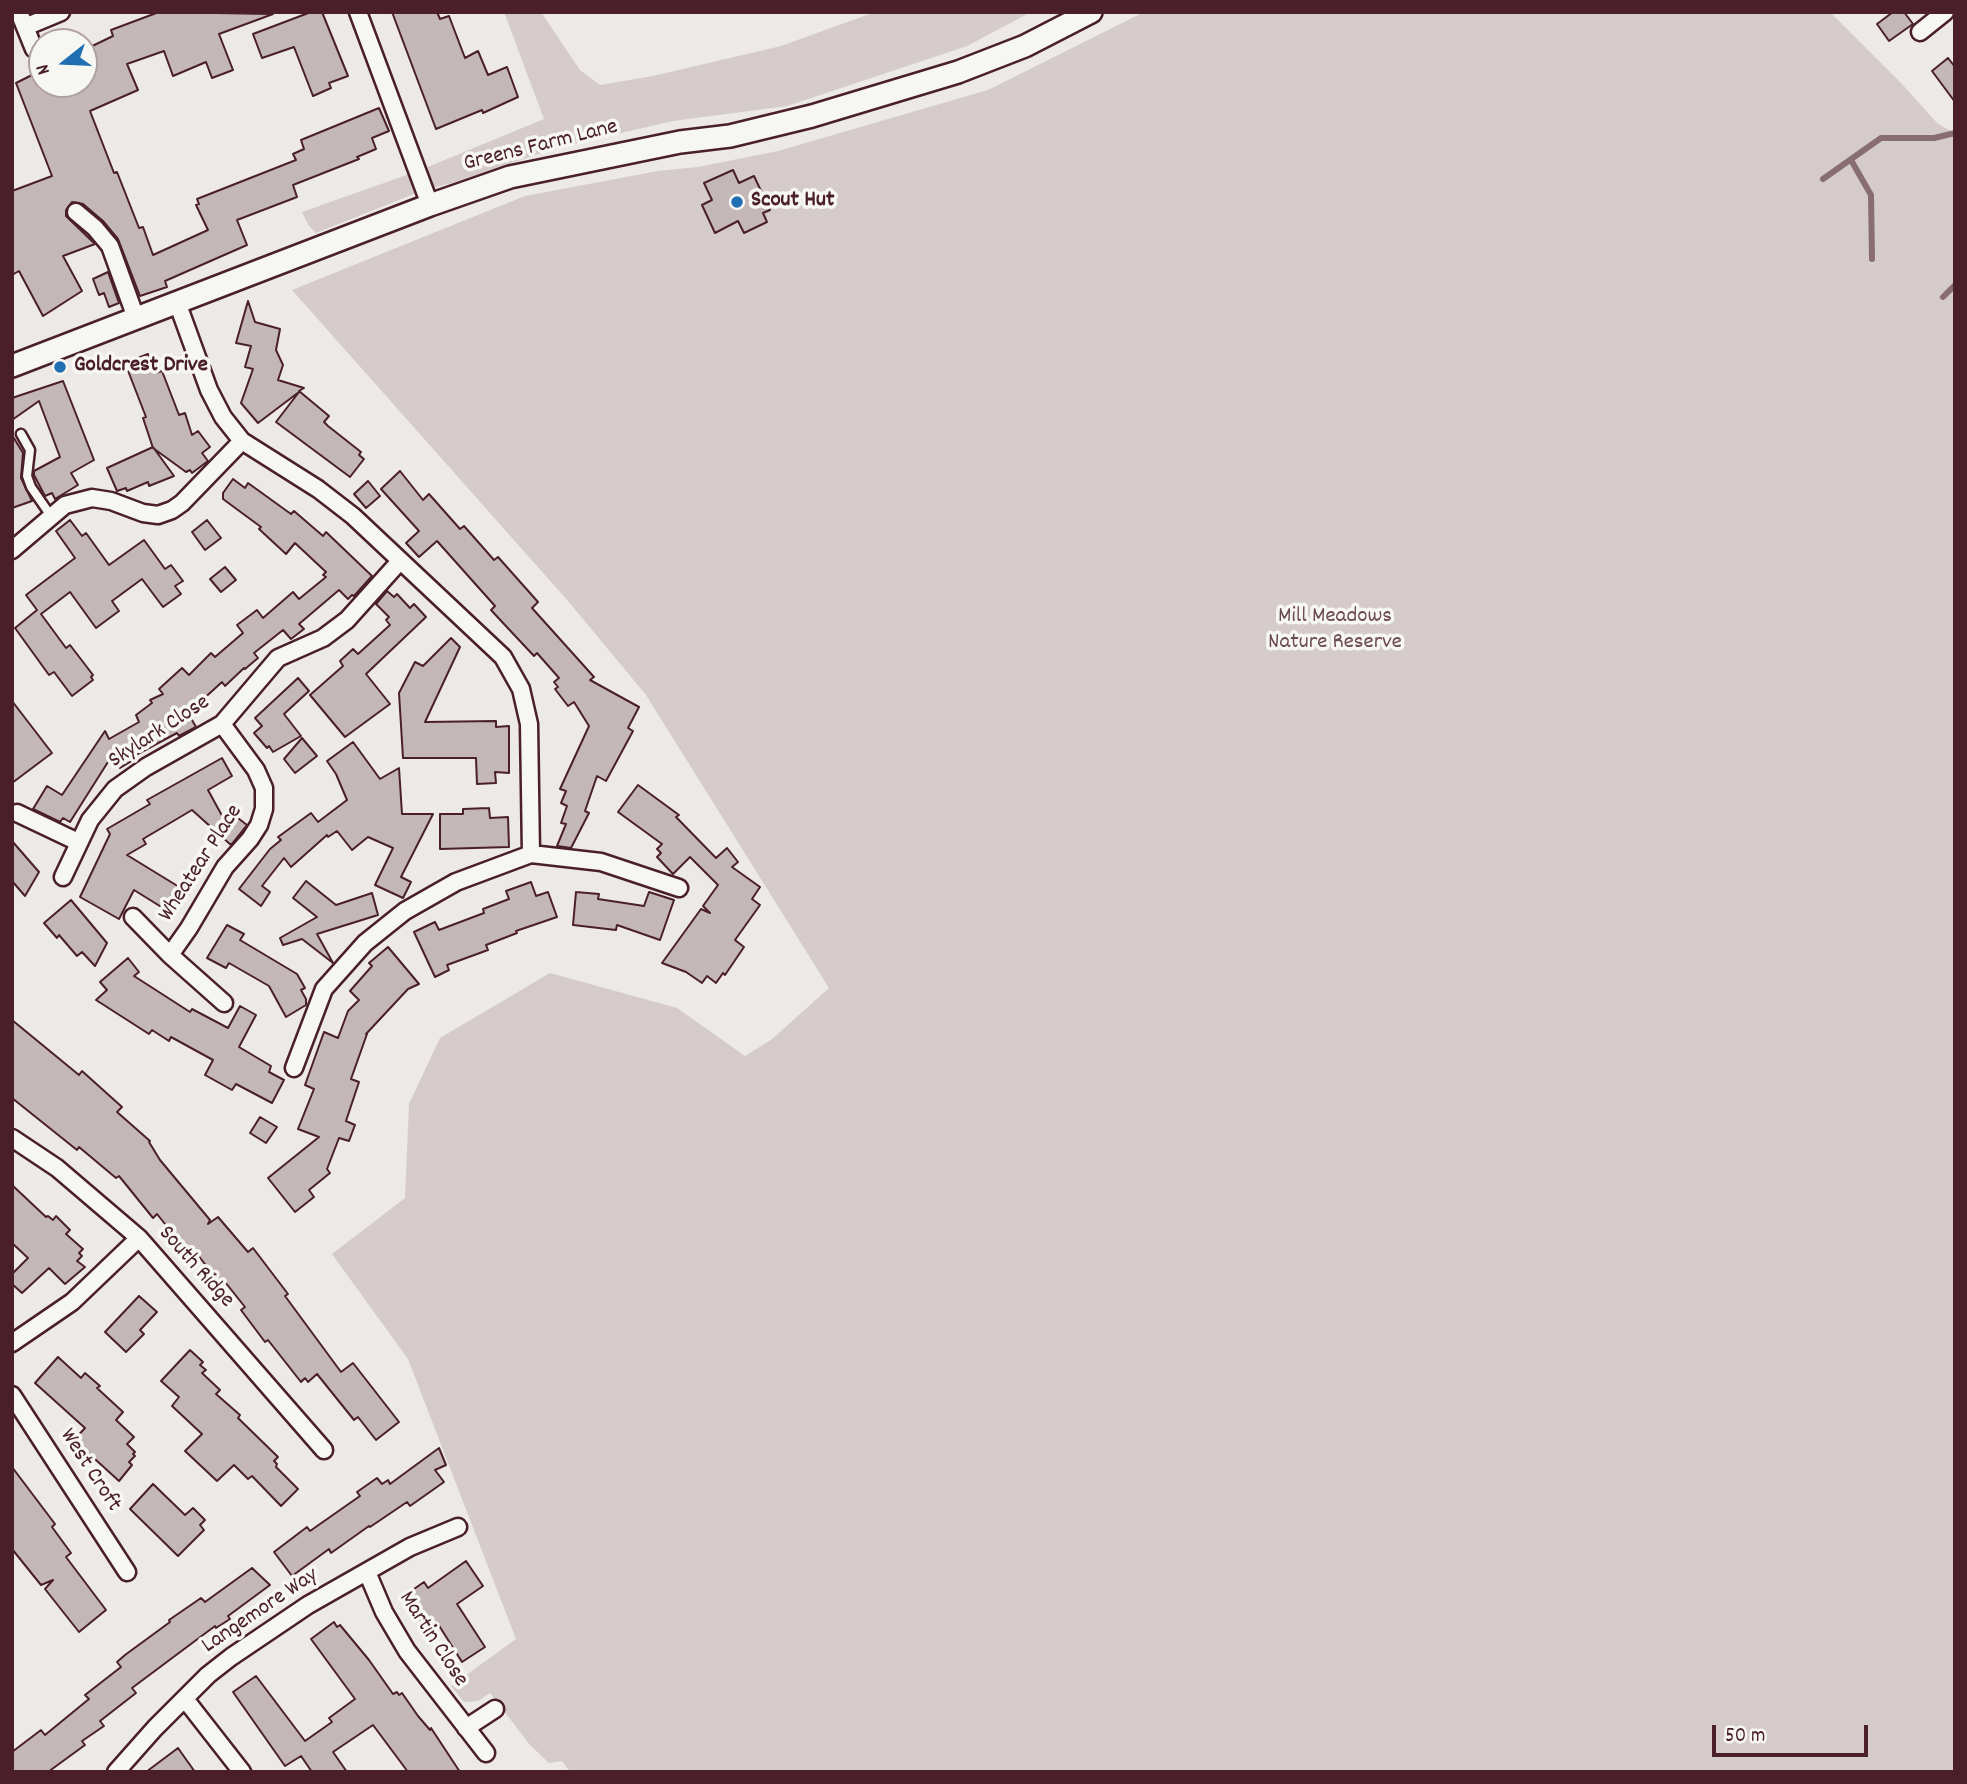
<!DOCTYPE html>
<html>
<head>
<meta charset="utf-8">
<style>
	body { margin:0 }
	#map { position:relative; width:1967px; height:1784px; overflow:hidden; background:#ece9e6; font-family:Dekko,sans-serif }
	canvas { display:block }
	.frame { position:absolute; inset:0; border:14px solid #4a1f2b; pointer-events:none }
	.north { position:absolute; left:28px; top:28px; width:70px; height:70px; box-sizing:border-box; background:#f6f6f2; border:2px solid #b1a0a2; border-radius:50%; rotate:252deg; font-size:19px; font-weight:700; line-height:28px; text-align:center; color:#4a1f2b }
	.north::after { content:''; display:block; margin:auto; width:24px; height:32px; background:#1f6fb2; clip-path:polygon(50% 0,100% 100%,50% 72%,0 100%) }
	.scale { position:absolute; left:1712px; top:1725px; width:156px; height:32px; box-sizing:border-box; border:4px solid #4a1f2b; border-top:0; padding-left:9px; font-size:21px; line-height:24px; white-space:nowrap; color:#4a1f2b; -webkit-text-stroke:5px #f6f6f2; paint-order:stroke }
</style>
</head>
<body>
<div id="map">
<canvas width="1967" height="1784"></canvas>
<div class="frame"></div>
<div class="north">N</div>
<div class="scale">50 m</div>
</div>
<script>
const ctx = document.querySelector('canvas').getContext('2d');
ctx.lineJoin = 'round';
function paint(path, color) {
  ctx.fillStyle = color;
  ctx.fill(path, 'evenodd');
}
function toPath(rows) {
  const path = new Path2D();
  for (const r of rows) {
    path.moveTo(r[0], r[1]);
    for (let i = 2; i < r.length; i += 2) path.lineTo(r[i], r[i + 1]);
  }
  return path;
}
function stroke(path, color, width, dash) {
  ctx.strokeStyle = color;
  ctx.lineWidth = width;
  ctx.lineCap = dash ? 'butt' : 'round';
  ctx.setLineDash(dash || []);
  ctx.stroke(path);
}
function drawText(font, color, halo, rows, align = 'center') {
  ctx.font = font + ' Dekko,sans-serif';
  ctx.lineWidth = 7;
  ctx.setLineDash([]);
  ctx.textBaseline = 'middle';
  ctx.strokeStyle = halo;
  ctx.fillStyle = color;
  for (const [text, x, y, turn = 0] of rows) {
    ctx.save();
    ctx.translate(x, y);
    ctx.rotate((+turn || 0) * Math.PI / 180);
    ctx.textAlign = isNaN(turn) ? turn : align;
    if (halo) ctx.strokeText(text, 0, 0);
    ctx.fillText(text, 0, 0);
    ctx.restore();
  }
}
const green = toPath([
	[504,12,541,12,580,70,600,85,653,76,781,46,875,12,1031,12,967,46,787,106,673,121,556,148,452,183,424,190,316,233,309,226,302,212,418,171,544,119],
	[1144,12,1830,12,1901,83,1938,124,1955,133,1955,1768,1953,1772,570,1772,562,1761,549,1763,530,1745,490,1693,478,1701,464,1702,451,1686,516,1639,408,1359,332,1254,405,1198,409,1104,440,1038,550,973,677,1008,745,1056,771,1040,829,988,646,695,568,601,292,290,525,196,658,171,698,167,778,151,988,90]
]);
const stream = toPath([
	[1851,160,1871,195,1872,259],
	[1823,179,1881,138,1934,138,1955,133],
	[1943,297,1955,285]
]);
const building = toPath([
	[159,12,273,14,219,34,233,70,212,78,206,62,173,76,164,51,127,64,138,90,90,111,114,173,117,172,139,228,143,227,153,255,208,230,196,205,199,204,197,199,296,160,293,154,304,149,301,140,379,108,389,131,372,138,376,149,357,157,359,159,293,185,297,197,237,220,247,245,165,281,167,287,140,296,118,239,103,221,83,204,72,202,66,210,66,216,95,244,63,256,82,291,43,316,19,271,12,275,12,191,52,176,16,83,42,70,42,84,84,84,84,50,113,36,111,30,159,12],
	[311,12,322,12,348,76,329,83,331,88,313,96,294,47,262,58,253,34,311,12],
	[392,12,437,12,440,19,449,16,465,58,478,51,488,75,507,67,518,97,483,113,482,110,436,129,392,12],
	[1893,12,1904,12,1913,24,1889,41,1877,24,1893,12],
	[1948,58,1955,67,1955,102,1932,71,1948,58],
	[733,170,739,183,754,176,770,210,763,213,767,222,744,233,738,221,715,233,702,205,712,200,704,183,733,170],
	[108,272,119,303,109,307,104,293,99,295,93,279,108,272],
	[248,301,255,322,280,329,276,350,283,365,278,380,304,388,299,391,329,416,324,422,328,426,361,452,359,455,364,459,350,477,276,422,299,392,258,423,241,403,253,369,245,367,251,346,236,343,248,301],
	[148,354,155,373,162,371,179,415,185,413,192,435,198,431,210,447,202,453,208,461,192,473,190,470,186,472,153,448,143,418,146,417,125,363,148,354],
	[63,381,94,460,71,473,78,485,55,499,52,493,45,496,34,475,34,471,60,457,39,401,12,420,12,398,63,381],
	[12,435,23,453,21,478,32,501,12,508,12,435],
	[153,447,174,476,149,486,148,482,127,491,126,488,117,491,107,468,153,447],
	[400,471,423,500,429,494,460,529,464,526,494,560,498,557,538,602,532,608,594,677,590,680,639,707,628,728,633,731,606,781,597,776,585,811,589,813,571,848,557,846,566,824,561,823,567,806,561,803,566,791,560,789,589,726,574,702,568,706,555,689,558,687,554,682,559,678,537,653,534,656,504,624,491,610,495,606,437,541,419,557,406,543,419,531,381,489,400,471],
	[233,479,245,488,248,483,291,514,294,511,323,536,326,532,372,576,354,596,352,595,348,599,339,590,299,624,304,629,291,639,283,630,254,653,258,658,245,669,244,668,225,686,222,682,188,713,196,727,179,736,177,733,134,756,135,759,120,768,113,754,70,822,63,818,60,822,33,809,47,786,62,795,105,731,109,739,139,722,136,715,152,703,150,700,163,694,159,689,182,668,189,675,211,653,215,657,243,633,237,625,257,610,263,618,293,592,299,599,326,577,323,575,326,572,295,543,286,554,259,529,261,527,223,499,223,493,233,479],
	[368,481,380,496,366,508,354,494,368,481],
	[70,520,82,536,86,533,109,565,144,540,165,569,171,565,183,581,175,586,181,594,163,607,142,579,112,601,119,611,96,628,70,592,41,614,66,648,70,645,93,675,91,677,93,680,72,696,54,672,49,675,15,628,37,610,26,595,75,558,56,531,70,520],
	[207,520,221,538,205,550,192,532,207,520],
	[225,567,236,580,221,592,210,579,225,567],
	[387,591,394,597,397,594,410,608,414,604,426,617,366,674,390,704,345,737,310,695,343,666,340,661,353,649,358,654,390,625,386,620,389,617,376,604,387,591],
	[451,638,460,647,425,722,496,721,496,727,509,726,509,773,495,772,496,783,477,784,476,758,403,758,399,693,415,662,423,666,451,638],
	[298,678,309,691,284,714,301,736,273,752,269,746,267,748,254,733,262,726,255,718,298,678],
	[12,701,52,753,12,783,12,701],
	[302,738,317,756,295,773,284,759,302,738],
	[353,742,380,779,399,768,402,814,433,814,401,877,411,882,403,898,375,885,393,848,368,837,352,850,337,831,328,837,327,835,291,867,284,858,262,886,270,892,261,906,239,889,270,849,281,840,278,837,311,813,318,822,347,800,336,774,327,761,353,742],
	[222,758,232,776,208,790,226,823,234,815,247,825,231,845,192,810,143,839,146,844,127,855,189,893,171,913,134,890,119,919,80,897,110,834,107,829,150,804,147,800,222,758],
	[638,785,679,815,676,817,716,858,727,848,738,862,732,867,760,887,752,899,760,905,735,940,744,947,725,975,723,973,716,983,707,976,702,983,686,972,662,963,701,909,710,913,703,906,718,885,690,857,673,874,657,857,661,853,657,849,662,844,618,812,638,785],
	[489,808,490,818,508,817,509,847,440,849,440,814,463,814,463,809,489,808],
	[12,841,39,872,25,896,12,881,12,841],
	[306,881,336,905,372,893,378,915,317,934,333,963,302,939,283,945,280,938,317,917,293,898,306,881],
	[531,882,536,896,548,892,557,917,516,931,517,933,486,945,488,950,447,965,449,970,435,977,414,932,435,922,439,930,484,913,483,909,509,899,506,891,531,882],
	[576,892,599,894,598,899,644,906,649,892,674,900,660,940,617,925,616,930,573,925,576,892],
	[71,900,107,943,95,966,82,952,77,956,59,935,57,938,44,923,71,900],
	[227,925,244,934,240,940,297,974,305,988,301,990,306,999,306,1005,286,1017,269,986,229,963,226,968,207,958,227,925],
	[388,947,419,984,408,989,366,1034,367,1034,351,1079,359,1082,346,1121,355,1125,349,1141,339,1138,327,1169,330,1173,309,1190,314,1197,295,1212,268,1178,319,1137,298,1129,314,1089,305,1085,324,1032,338,1038,348,1011,359,1000,350,991,372,966,369,963,388,947],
	[128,958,139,972,134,976,190,1012,192,1009,228,1028,240,1006,256,1015,239,1047,271,1066,269,1072,284,1080,272,1103,236,1084,232,1090,205,1075,213,1060,171,1037,169,1041,152,1030,149,1034,96,1000,107,990,100,982,128,958],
	[12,1020,79,1075,82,1071,122,1107,117,1112,150,1141,149,1142,160,1160,210,1220,208,1224,218,1217,248,1252,253,1248,288,1294,285,1296,341,1372,353,1363,399,1422,376,1440,358,1417,354,1420,317,1374,308,1382,305,1378,301,1382,268,1340,265,1342,241,1310,245,1307,225,1282,221,1285,194,1250,189,1254,157,1214,153,1218,119,1176,116,1178,79,1147,77,1150,12,1098,12,1020],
	[260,1117,277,1127,266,1143,250,1133,260,1117],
	[12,1185,46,1217,48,1216,53,1220,56,1216,70,1230,66,1234,83,1249,79,1253,82,1256,77,1261,85,1267,65,1284,49,1268,22,1293,12,1284,12,1274,28,1258,12,1243,12,1185],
	[139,1296,157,1312,140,1330,144,1334,126,1352,105,1332,139,1296],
	[190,1350,203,1362,200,1365,206,1370,202,1373,220,1390,216,1394,240,1415,238,1418,278,1457,274,1461,277,1464,276,1467,298,1489,281,1506,252,1476,248,1479,234,1465,217,1481,185,1451,202,1434,172,1406,179,1397,161,1381,190,1350],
	[58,1357,81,1378,85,1373,100,1386,97,1388,123,1412,116,1420,134,1437,127,1444,135,1452,133,1454,135,1456,129,1462,132,1465,119,1481,74,1440,85,1428,35,1383,58,1357],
	[439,1448,446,1465,435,1470,444,1482,410,1506,407,1502,370,1527,369,1526,331,1553,329,1549,292,1576,274,1552,307,1527,310,1531,360,1496,357,1492,377,1478,382,1484,388,1480,390,1484,439,1448],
	[12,1467,55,1524,52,1527,71,1553,66,1557,106,1610,79,1632,45,1589,53,1580,41,1585,12,1549,12,1467],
	[153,1484,185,1515,193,1508,205,1520,200,1525,204,1530,178,1556,130,1509,153,1484],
	[466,1561,483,1586,457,1604,485,1647,462,1662,438,1624,428,1631,404,1596,424,1582,428,1588,466,1561],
	[252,1568,270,1585,228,1616,230,1619,216,1628,215,1626,132,1688,136,1693,100,1721,104,1726,82,1741,85,1745,48,1772,12,1772,12,1752,41,1730,45,1735,89,1699,85,1695,121,1667,117,1662,125,1655,170,1622,169,1620,201,1598,205,1602,252,1568],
	[334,1622,337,1627,340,1625,369,1660,393,1694,397,1692,399,1695,402,1693,418,1716,430,1730,431,1728,460,1772,408,1772,373,1725,333,1752,347,1772,312,1772,301,1756,285,1766,233,1692,256,1676,305,1741,332,1722,329,1718,355,1699,311,1639,334,1622],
	[178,1748,195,1772,146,1772,178,1748]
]);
const service = toPath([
	[21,434,30,450,27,476,31,487,51,516]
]);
const minor = toPath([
	[19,12,34,49],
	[358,12,430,205],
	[25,27,61,12],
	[1920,32,1945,12],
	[76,212,95,228,110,246,136,318],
	[177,302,209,390,223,417,242,441,318,489,353,516,503,657,521,689,529,724,531,854],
	[12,550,65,505,92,498,111,501,143,513,158,515,172,510,182,503,242,441],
	[17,813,78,842],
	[63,877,90,820,115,789,146,767,222,724,278,658,323,638,347,620,400,561],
	[133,917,170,955,224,1003],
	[170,955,189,928,225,867,250,839,259,825,264,809,264,788,256,770,222,724],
	[294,1068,324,989,365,943,405,911,456,882,531,854,601,862,679,888],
	[12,1138,57,1168,139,1238,324,1450],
	[12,1343,72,1302,139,1238],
	[12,1395,127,1572],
	[367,1572,384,1612,407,1651,486,1753],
	[185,1699,242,1772],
	[466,1728,495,1709],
	[116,1772,155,1728,208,1675,231,1657,308,1605,410,1547,458,1527]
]);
const tertiary = toPath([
	[12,366,430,205,510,177,680,142,730,136,812,116,958,72,1025,46,1091,12]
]);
const markers = [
	[737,202,7,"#1f6fb2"],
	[60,367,7,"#1f6fb2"]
];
const streetNames = [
	["Greens Farm Lane",541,147,-14],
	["Skylark Close",160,733,-33],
	["Wheatear Place",202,864,-57],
	["South Ridge",195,1268,48],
	["West Croft",89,1471,57],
	["Langemore Way",261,1612,-34],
	["Martin Close",432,1640,57]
];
const poiNames = [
	["Scout Hut",751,202],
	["Goldcrest Drive",74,367]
];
const parkNames = [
	["Mill Meadows",1335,618],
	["Nature Reserve",1335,644]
];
paint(green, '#d4cbca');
stroke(stream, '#886e73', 6);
paint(building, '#c4b7b7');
stroke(building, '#4a1f2b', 2);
stroke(service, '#4a1f2b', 13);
stroke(minor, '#4a1f2b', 21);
stroke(tertiary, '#4a1f2b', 26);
stroke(service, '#f6f6f2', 8);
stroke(minor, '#f6f6f2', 16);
stroke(tertiary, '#f6f6f2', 21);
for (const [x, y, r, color] of markers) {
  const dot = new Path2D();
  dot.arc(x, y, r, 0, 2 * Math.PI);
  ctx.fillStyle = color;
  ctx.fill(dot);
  stroke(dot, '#f6f6f2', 2.5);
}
drawText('23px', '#4a1f2b', '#f6f6f2', streetNames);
drawText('bold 23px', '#4a1f2b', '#f6f6f2', poiNames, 'left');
drawText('23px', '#6c4a53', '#f6f6f2', parkNames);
</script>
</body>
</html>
